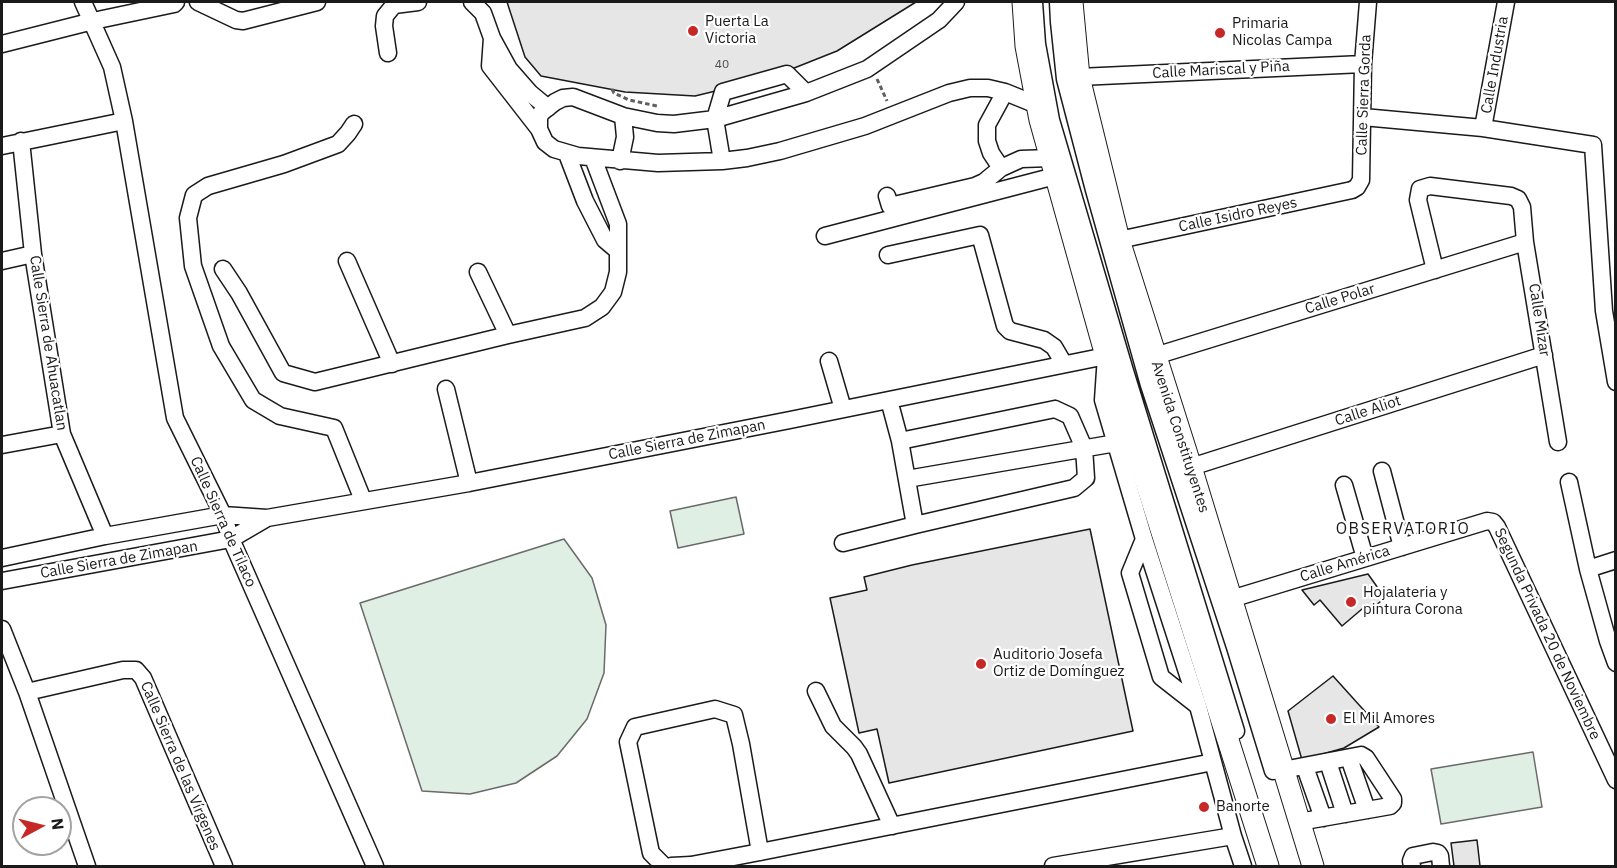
<!DOCTYPE html>
<html>
<head>
<meta charset="utf-8">
<style>
	body { margin:0 }
	#map { position:relative; width:1617px; height:868px; overflow:hidden; background:#fff; font-family:"IBM Plex Sans",sans-serif }
	canvas { display:block }
	.frame { position:absolute; inset:0; border:3px solid #1a1a1a; pointer-events:none }
	.north { position:absolute; left:12px; top:796px; width:60px; height:60px; box-sizing:border-box; background:#fff; border:2px solid #a3a3a3; border-radius:50%; rotate:83deg; font-size:16px; font-weight:700; line-height:24px; text-align:center; color:#1a1a1a }
	.north::after { content:''; display:block; margin:auto; width:21px; height:27px; background:#c62828; clip-path:polygon(50% 0,100% 100%,50% 72%,0 100%) }
</style>
</head>
<body>
<div id="map">
<canvas width="1617" height="868"></canvas>
<div class="frame"></div>
<div class="north">N</div>
</div>
<script>
const ctx = document.querySelector('canvas').getContext('2d');
ctx.lineJoin = 'round';
function paint(path, color) {
  ctx.fillStyle = color;
  ctx.fill(path, 'evenodd');
}
function toPath(rows) {
  const path = new Path2D();
  for (const r of rows) {
    path.moveTo(r[0], r[1]);
    for (let i = 2; i < r.length; i += 2) path.lineTo(r[i], r[i + 1]);
  }
  return path;
}
function stroke(path, color, width, dash) {
  ctx.strokeStyle = color;
  ctx.lineWidth = width;
  ctx.lineCap = dash ? 'butt' : 'round';
  ctx.setLineDash(dash || []);
  ctx.stroke(path);
}
function drawText(font, color, halo, rows, align = 'center') {
  ctx.font = font + ' "IBM Plex Sans",sans-serif';
  ctx.lineWidth = 4.5;
  ctx.setLineDash([]);
  ctx.textBaseline = 'middle';
  ctx.strokeStyle = halo;
  ctx.fillStyle = color;
  for (const [text, x, y, turn = 0] of rows) {
    ctx.save();
    ctx.translate(x, y);
    ctx.rotate((+turn || 0) * Math.PI / 180);
    ctx.textAlign = isNaN(turn) ? turn : align;
    if (halo) ctx.strokeText(text, 0, 0);
    ctx.fillText(text, 0, 0);
    ctx.restore();
  }
}
const green = toPath([
	[736,497,744,534,678,548,670,511,736,497],
	[564,539,592,578,606,625,604,673,587,719,557,756,516,783,470,794,422,791,360,603,564,539],
	[1533,752,1542,807,1441,824,1431,769,1533,752]
]);
const building = toPath([
	[507,2,916,2,837,51,769,78,695,96,625,92,541,76,525,57,507,2],
	[1090,529,1133,731,889,783,877,729,859,733,830,598,867,590,864,577,912,565,1090,529],
	[1368,574,1385,598,1366,613,1362,609,1342,626,1320,600,1314,605,1302,590,1368,574],
	[1333,676,1379,727,1344,748,1302,760,1288,711,1333,676],
	[1477,840,1480,866,1454,866,1451,843,1477,840]
]);
const path = toPath([
	[877,79,887,101],
	[612,89,614,93,629,100,657,106]
]);
const minor = toPath([
	[83,2,112,67,124,121,175,418,223,515,231,539,375,866],
	[198,2,236,20,243,21,317,2],
	[472,2,483,13,492,38,509,69,530,93,548,108],
	[956,2,939,20,867,69,806,93,715,119,674,124,657,123,623,116,573,97,563,98,555,102,541,113,539,118,539,129,545,142,554,149,578,156,658,163,722,161,747,158,780,151,865,126,949,93,970,88,988,88,1005,92,1037,105],
	[1034,2,1037,44,1051,120,1125,371,1236,731],
	[1058,2,1059,22,1065,79,1094,190,1149,385,1235,647,1273,771],
	[492,38,490,66,539,129],
	[2,44,93,21,174,4,176,2],
	[388,53,384,26,385,16,394,5,418,2],
	[1079,77,1363,64],
	[1005,92,987,125,987,141,991,153,1001,168,1021,159,1051,158],
	[1363,117,1483,128,1593,145,1604,311,1616,382],
	[354,124,348,133,338,144,284,164,208,186,194,195,188,218,193,266,221,346,253,400,280,416,334,428,363,500],
	[1483,128,1506,2],
	[21,141,33,254,62,434,105,536],
	[2,146,124,121],
	[567,154,585,201,605,240,618,251],
	[620,161,625,137,623,116],
	[722,161,715,119,723,92,787,74,806,93],
	[887,196,890,206,975,186,984,182,1001,168],
	[825,236,1055,176],
	[1119,240,1352,190,1357,187,1361,180,1363,64,1368,2],
	[888,255,980,235,1005,326,1010,331,1044,340,1054,347,1064,364],
	[2,261,33,254],
	[347,261,392,364],
	[223,269,239,293,283,373,315,382,508,335,585,318,602,307,613,292,618,272,618,224,593,158],
	[1435,270,1418,200,1420,189,1430,186,1511,196,1518,199,1522,207,1525,242,1558,442],
	[478,272,508,335],
	[1155,356,1525,242],
	[829,361,843,409],
	[446,389,469,483],
	[889,400,900,441],
	[1055,409,1070,416,1084,448,1086,478,1074,488,915,525,900,441,1055,409],
	[2,445,62,434],
	[1191,467,1544,355],
	[1382,471,1402,547],
	[907,479,1116,443],
	[1569,482,1588,569,1608,641,1616,663],
	[1344,485,1365,558],
	[1144,539,1130,573,1161,677,1198,706],
	[843,543,915,525],
	[2,558,105,536,223,515,267,518,469,483,790,420,1106,356,1103,400,1144,539,1198,706,1233,836,1243,866],
	[1588,569,1616,560],
	[2,581,231,539,267,518],
	[1231,599,1487,521,1493,522,1497,527,1616,780],
	[2,629,27,692,87,866],
	[816,691,833,726,854,747,859,754,892,826],
	[27,692,123,670,136,670,143,678,224,866],
	[1349,758,1367,810],
	[1328,762,1345,814],
	[1305,767,1323,818],
	[1283,770,1361,755,1366,758,1393,799,1393,803,1390,806,1299,822],
	[664,866,651,853,628,742,635,727,715,709,734,715,741,744,760,852],
	[671,866,691,865,760,852,1213,762],
	[1053,866,1233,836],
	[1412,866,1411,861,1413,856,1433,852,1438,853,1440,856,1441,866]
]);
const major = toPath([
	[1023,2,1026,46,1040,120,1106,356,1268,866],
	[1072,2,1079,77,1119,240,1191,467,1313,866]
]);
const markers = [
	[693,31,6,"#c62828"],
	[1220,33,6,"#c62828"],
	[1351,602,6,"#c62828"],
	[981,664,6,"#c62828"],
	[1331,719,6,"#c62828"],
	[1204,807,6,"#c62828"]
];
const numberNames = [
	["40",722,65]
];
const poiNames = [
	["Puerta La",705,22],
	["Victoria",705,39],
	["Primaria",1232,24],
	["Nicolas Campa",1232,41],
	["Hojalateria y",1363,593],
	["pintura Corona",1363,610],
	["Auditorio Josefa",993,655],
	["Ortiz de Domínguez",993,672],
	["El Mil Amores",1343,719],
	["Banorte",1216,807]
];
const streetNames = [
	["Calle Industria",1495,65,-80],
	["Calle Mariscal y Piña",1221,70,-3],
	["Calle Sierra Gorda",1364,95,-88],
	["Calle Isidro Reyes",1238,215,-12],
	["Calle Polar",1340,299,-17],
	["Calle Mizar",1539,320,81],
	["Calle Sierra de Ahuacatlan",48,343,81],
	["Calle Aliot",1368,411,-18],
	["Avenida Constituyentes",1180,437,72],
	["Calle Sierra de Zimapan",687,440,-11],
	["Calle Sierra de Tilaco",223,522,66],
	["Calle Sierra de Zimapan",119,560,-10],
	["Calle América",1345,564,-17],
	["Segunda Privada 20 de Noviembre",1547,634,65],
	["Calle Sierra de las Vírgenes",180,766,67]
];
const neighbourhoodNames = [
	["OBSERVATORIO",1403,529]
];
paint(green, '#e0efe3');
stroke(green, '#6a6a6a', 1.5);
paint(building, '#e6e6e6');
stroke(building, '#1a1a1a', 1.5);
stroke(minor, '#1a1a1a', 19);
stroke(major, '#1a1a1a', 23);
stroke(path, '#5f5f5f', 3, [4.5, 3]);
stroke(minor, '#fff', 16);
stroke(major, '#fff', 21);
for (const [x, y, r, color] of markers) {
  const dot = new Path2D();
  dot.arc(x, y, r, 0, 2 * Math.PI);
  ctx.fillStyle = color;
  ctx.fill(dot);
  stroke(dot, '#fff', 2);
}
drawText('12px', '#4d4d4d', null, numberNames);
drawText('15px', '#1a1a1a', '#fff', poiNames, 'left');
drawText('15px', '#1a1a1a', '#fff', streetNames);
ctx.letterSpacing = '1.5px';
drawText('16px', '#1a1a1a', '#fff', neighbourhoodNames);
ctx.letterSpacing = '0px';
</script>
</body>
</html>
